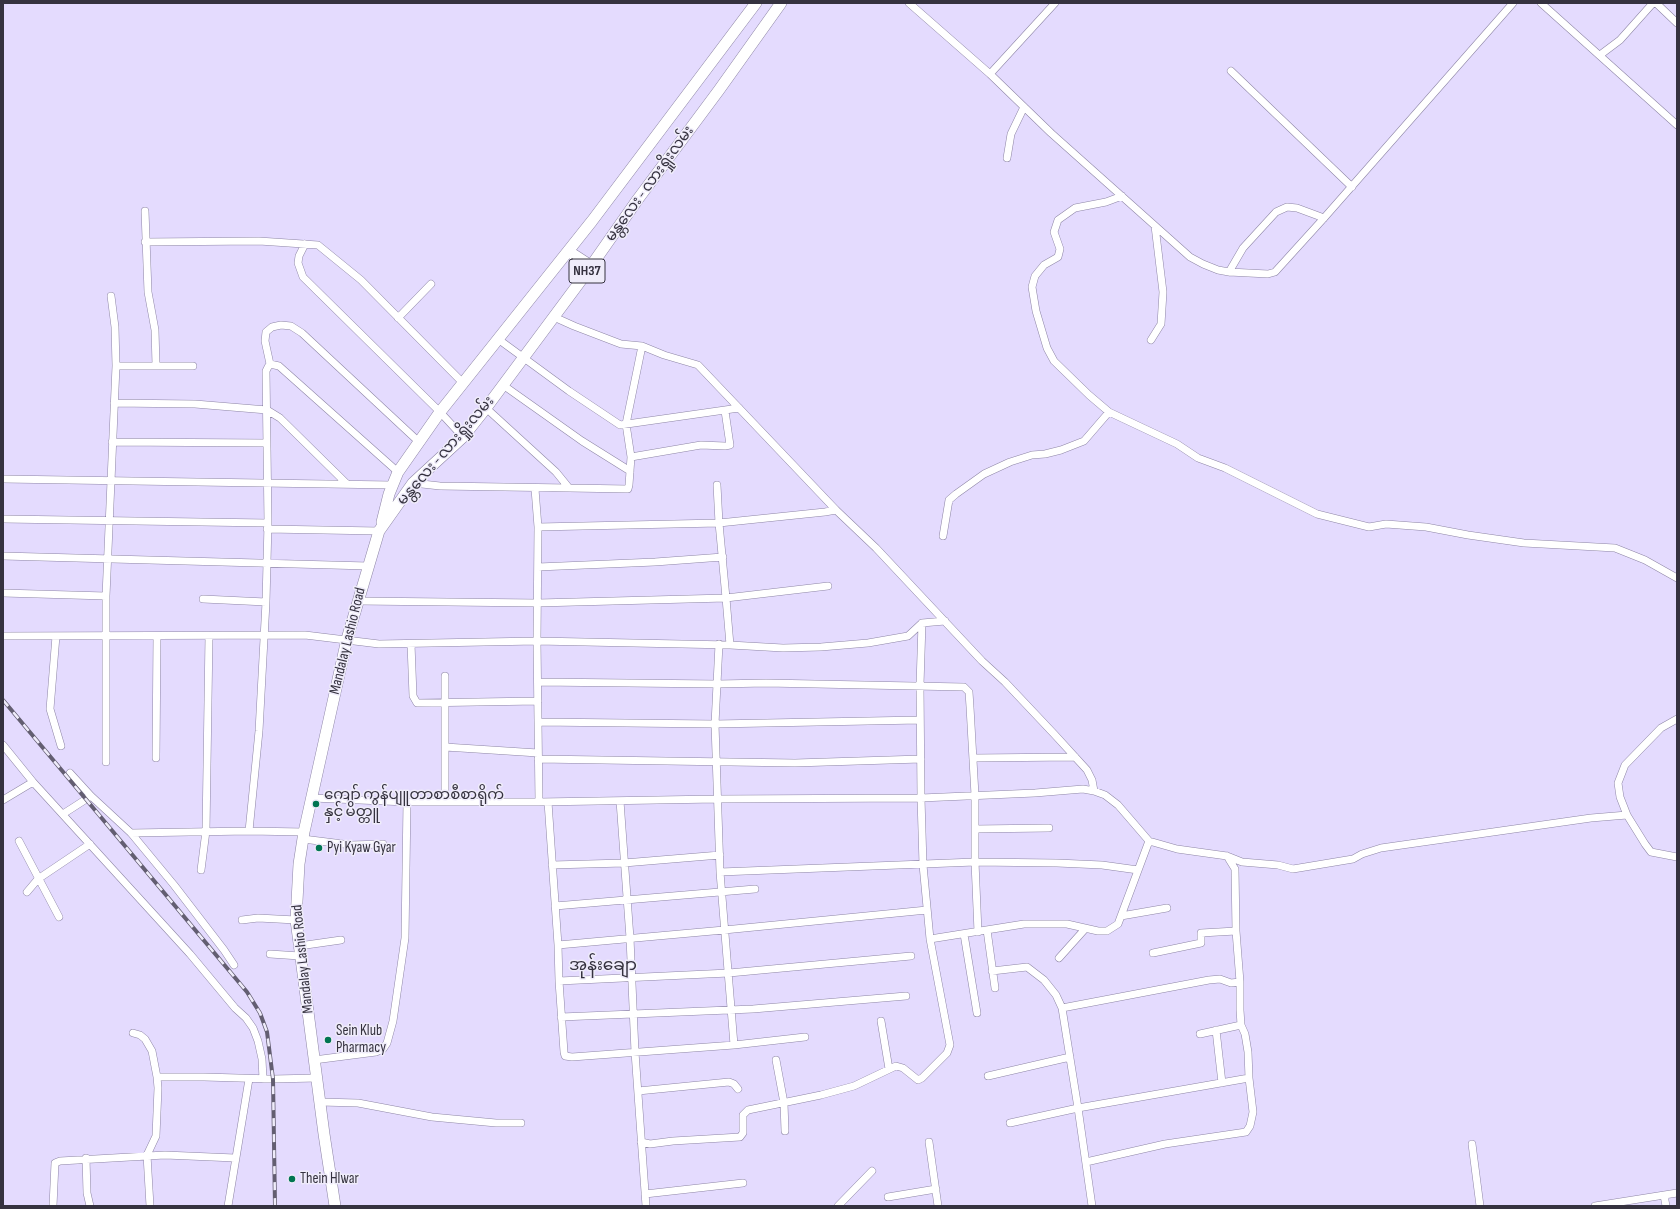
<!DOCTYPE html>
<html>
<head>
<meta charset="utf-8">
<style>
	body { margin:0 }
	#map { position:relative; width:1680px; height:1209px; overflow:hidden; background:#e4dbfe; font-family:"Sofia Sans Condensed",sans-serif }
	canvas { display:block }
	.frame { position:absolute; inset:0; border:4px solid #35323f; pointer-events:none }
</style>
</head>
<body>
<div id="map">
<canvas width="1680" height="1209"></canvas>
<div class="frame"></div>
</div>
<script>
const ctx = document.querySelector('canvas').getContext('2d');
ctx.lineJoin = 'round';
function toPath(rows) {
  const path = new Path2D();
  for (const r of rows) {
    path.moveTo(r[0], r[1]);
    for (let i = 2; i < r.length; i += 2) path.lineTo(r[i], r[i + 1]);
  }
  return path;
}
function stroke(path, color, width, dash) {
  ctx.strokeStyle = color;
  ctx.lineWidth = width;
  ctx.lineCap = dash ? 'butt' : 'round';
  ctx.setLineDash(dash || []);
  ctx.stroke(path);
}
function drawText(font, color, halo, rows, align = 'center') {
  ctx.font = font + ' "Sofia Sans Condensed","Noto Sans Myanmar",sans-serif';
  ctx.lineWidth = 3;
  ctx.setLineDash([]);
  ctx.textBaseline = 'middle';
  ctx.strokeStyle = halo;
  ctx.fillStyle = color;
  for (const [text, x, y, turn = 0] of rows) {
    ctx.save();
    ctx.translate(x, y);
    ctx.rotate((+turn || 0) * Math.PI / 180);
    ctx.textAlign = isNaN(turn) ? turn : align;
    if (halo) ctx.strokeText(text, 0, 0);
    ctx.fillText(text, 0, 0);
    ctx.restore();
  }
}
const minor = toPath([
	[909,3,990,74,1051,133,1190,257,1203,264,1218,270,1229,272,1268,274,1275,272,1324,218,1513,3],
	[1541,3,1677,125],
	[1656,3,1677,23],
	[1600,55,1620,40,1653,3],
	[1231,71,1352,187],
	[990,74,1055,3],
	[1007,158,1011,134,1024,107],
	[1122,196,1106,202,1075,208,1058,220,1054,232,1060,249,1058,257,1044,265,1035,276,1032,287,1036,311,1047,348,1054,361,1089,395,1109,412,1177,444,1198,458,1225,468,1317,514,1369,527,1386,524,1426,527,1468,535,1524,543,1615,548,1645,560,1677,578],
	[145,211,148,292,155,330,156,365],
	[145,242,259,241,318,245,361,280,463,383],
	[305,244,299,256,298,263,303,277,440,412,463,437],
	[1229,272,1243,248,1276,212,1287,207,1297,208,1324,218],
	[554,317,574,326,621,344,642,346,664,355,698,365,836,510,876,548,982,661,1005,682,1055,735,1087,770,1092,780,1094,791],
	[398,318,431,284],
	[498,339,569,391,620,425,739,408],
	[1151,340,1161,324,1163,292,1155,226],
	[270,364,265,341,266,332,272,327,281,325,291,326,302,333,419,442],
	[116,366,193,366],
	[503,385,582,441,630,471],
	[114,403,195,404,267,410,280,418,347,484],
	[112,442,267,443],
	[631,457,701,445,725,446,730,445,725,411],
	[3,479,392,485],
	[413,483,440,486,569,488,556,472,486,408],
	[717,485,719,523,726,598,828,586],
	[569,488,628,489,629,485,631,457,626,424,642,346],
	[535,489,538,527,537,641,539,802],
	[3,519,268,523],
	[538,527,719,523,825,512,836,510],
	[267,529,379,531],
	[943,536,949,500,956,494,984,474,1010,462,1032,455,1045,454,1061,450,1084,441,1109,412],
	[3,556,368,566],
	[538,567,655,562,723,557],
	[3,593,106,596],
	[203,599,266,602],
	[358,601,538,603,726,598,730,645],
	[922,623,920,685,921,798,923,865,930,939],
	[3,636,305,635,379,644,537,641,730,645,783,648,821,647,868,643,908,636,922,623,945,621],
	[56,636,50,709,61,746],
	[411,644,413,696,417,703,538,701],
	[719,644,715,724,720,872,734,1045],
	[445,676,445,802],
	[538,682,718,684,766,683,964,687,969,692,970,707,975,795,975,862,978,932],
	[1677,719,1661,728,1625,765,1618,783,1620,797,1627,815,1645,844,1651,852,1677,857],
	[538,722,715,724,920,720],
	[3,745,33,782,190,954,235,1008,246,1018,253,1028,258,1041,262,1059,263,1079],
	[445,747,538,753],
	[156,758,157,636],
	[973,758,1075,757],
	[538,759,795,763,921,759],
	[106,762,106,596,116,366,115,327,111,296],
	[70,773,91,796,131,833,174,885,224,950,234,965],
	[312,798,407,802,539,802,717,799,921,798,1035,793,1083,789,1094,791,1105,795,1118,805,1149,841,1177,849,1227,856,1242,862,1278,865,1293,869,1353,859,1362,854,1381,848,1591,818,1627,815],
	[3,800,33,782],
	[620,801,630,938,635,1052,646,1206],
	[548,802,558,945,559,981,564,1052,565,1056,572,1057,734,1045,805,1037],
	[63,814,91,796],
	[975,829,1049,828],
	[249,831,259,731,266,602,268,523,266,371,268,367,270,364,279,366,398,472],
	[131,833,249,831,304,832],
	[303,839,351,845,383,844],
	[19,841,59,917],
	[552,865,624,863,720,855],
	[201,870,206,831,209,636],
	[720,872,975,862,1057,863,1102,865,1138,870],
	[27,892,38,879,90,844],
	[555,906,755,889],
	[1121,916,1167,908],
	[242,920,258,918,296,920],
	[987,930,995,988],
	[964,934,977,1013],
	[558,945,724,930,927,910],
	[299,946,341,940],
	[1153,953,1201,943,1201,933,1236,931],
	[270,954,300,956],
	[1059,958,1085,929],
	[992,971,1027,967,1044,980,1056,995,1062,1008],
	[559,981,729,973,911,956],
	[561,1017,753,1009,906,996],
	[881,1021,889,1069],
	[1216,1030,1222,1083],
	[133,1033,140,1035,145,1039,152,1051,157,1077],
	[1200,1034,1241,1025],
	[314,1060,376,1052,383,1049,387,1043,393,1021,405,938,407,802],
	[776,1060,784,1103,785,1131],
	[988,1076,1070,1057],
	[638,1091,729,1082,734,1084,738,1089],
	[320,1102,358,1103,432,1117,496,1123,521,1123],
	[1010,1123,1078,1108,1249,1078],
	[641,1142,650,1144,673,1141,740,1137,743,1133,743,1115,748,1110,821,1095,854,1086,896,1066,903,1068,918,1080,922,1078,947,1053,950,1045,930,939,1024,924,1067,924,1098,931,1107,931,1118,924,1149,841],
	[929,1142,938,1206],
	[1472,1144,1480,1206],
	[86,1158,87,1193,90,1206],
	[1086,1162,1165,1144,1246,1132,1250,1126,1253,1112,1249,1078,1248,1052,1245,1034,1241,1025,1240,1010,1240,982,1236,931,1235,869,1227,856],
	[645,1194,743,1183],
	[1664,1195,1666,1206],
	[888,1197,936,1189],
	[53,1206,55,1163,60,1161,165,1155,235,1158],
	[150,1206,147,1155,156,1136,158,1088,157,1077,204,1077,273,1079,317,1078],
	[228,1206,249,1079],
	[838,1206,872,1171],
	[1092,1206,1078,1108,1062,1008,1209,980,1220,979,1231,983,1240,982],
	[1595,1206,1677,1193]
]);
const trunk = toPath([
	[568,251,591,266],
	[382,522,389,494,398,472,440,412,592,221,756,3],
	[335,1206,324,1134,296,920,299,864,304,832,347,639,379,531,413,483,463,437,486,408,582,279,638,199,719,90,781,3]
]);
const rail = toPath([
	[3,700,247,992,260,1013,267,1032,273,1079,275,1206]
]);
const markers = [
	[316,804,4,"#007551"],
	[319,848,4,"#007551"],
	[328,1040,4,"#007551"],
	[292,1179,4,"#007551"]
];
const shields = [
	[587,271,36]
];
const shieldNames = [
	["NH37",587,271]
];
const streetNames = [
	["မန္တလေး - လားရှိုးလမ်း",650,184,-54],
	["မန္တလေး - လားရှိုးလမ်း",446,451,-49],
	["Mandalay Lashio Road",348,641,-76],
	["Mandalay Lashio Road",303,959,-96]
];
const poiNames = [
	["ကျော် ကွန်ပျူတာစာစီစာရိုက်",324,795],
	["နှင့် မိတ္တူ",324,812],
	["Pyi Kyaw Gyar",327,848],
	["Sein Klub",336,1031],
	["Pharmacy",336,1048],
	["Thein Hlwar",300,1179]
];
const quarterNames = [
	["အုန်းချော",603,966]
];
stroke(minor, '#8e86a6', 8);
stroke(trunk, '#8e86a6', 12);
stroke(minor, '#fff', 7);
stroke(trunk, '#fff', 11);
stroke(rail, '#635e71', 4);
stroke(rail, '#efecfa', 2.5, [8]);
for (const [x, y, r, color] of markers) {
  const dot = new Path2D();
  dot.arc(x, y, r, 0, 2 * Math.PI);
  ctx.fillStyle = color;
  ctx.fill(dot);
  stroke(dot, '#efecfa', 1.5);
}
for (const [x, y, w] of shields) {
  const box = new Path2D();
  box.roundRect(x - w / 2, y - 12, w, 24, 3);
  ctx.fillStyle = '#efecfa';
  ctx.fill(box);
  stroke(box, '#35323f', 1);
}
drawText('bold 14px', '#35323f', null, shieldNames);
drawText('15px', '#35323f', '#efecfa', streetNames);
drawText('15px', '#35323f', '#efecfa', poiNames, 'left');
drawText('17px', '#35323f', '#efecfa', quarterNames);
</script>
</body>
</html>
